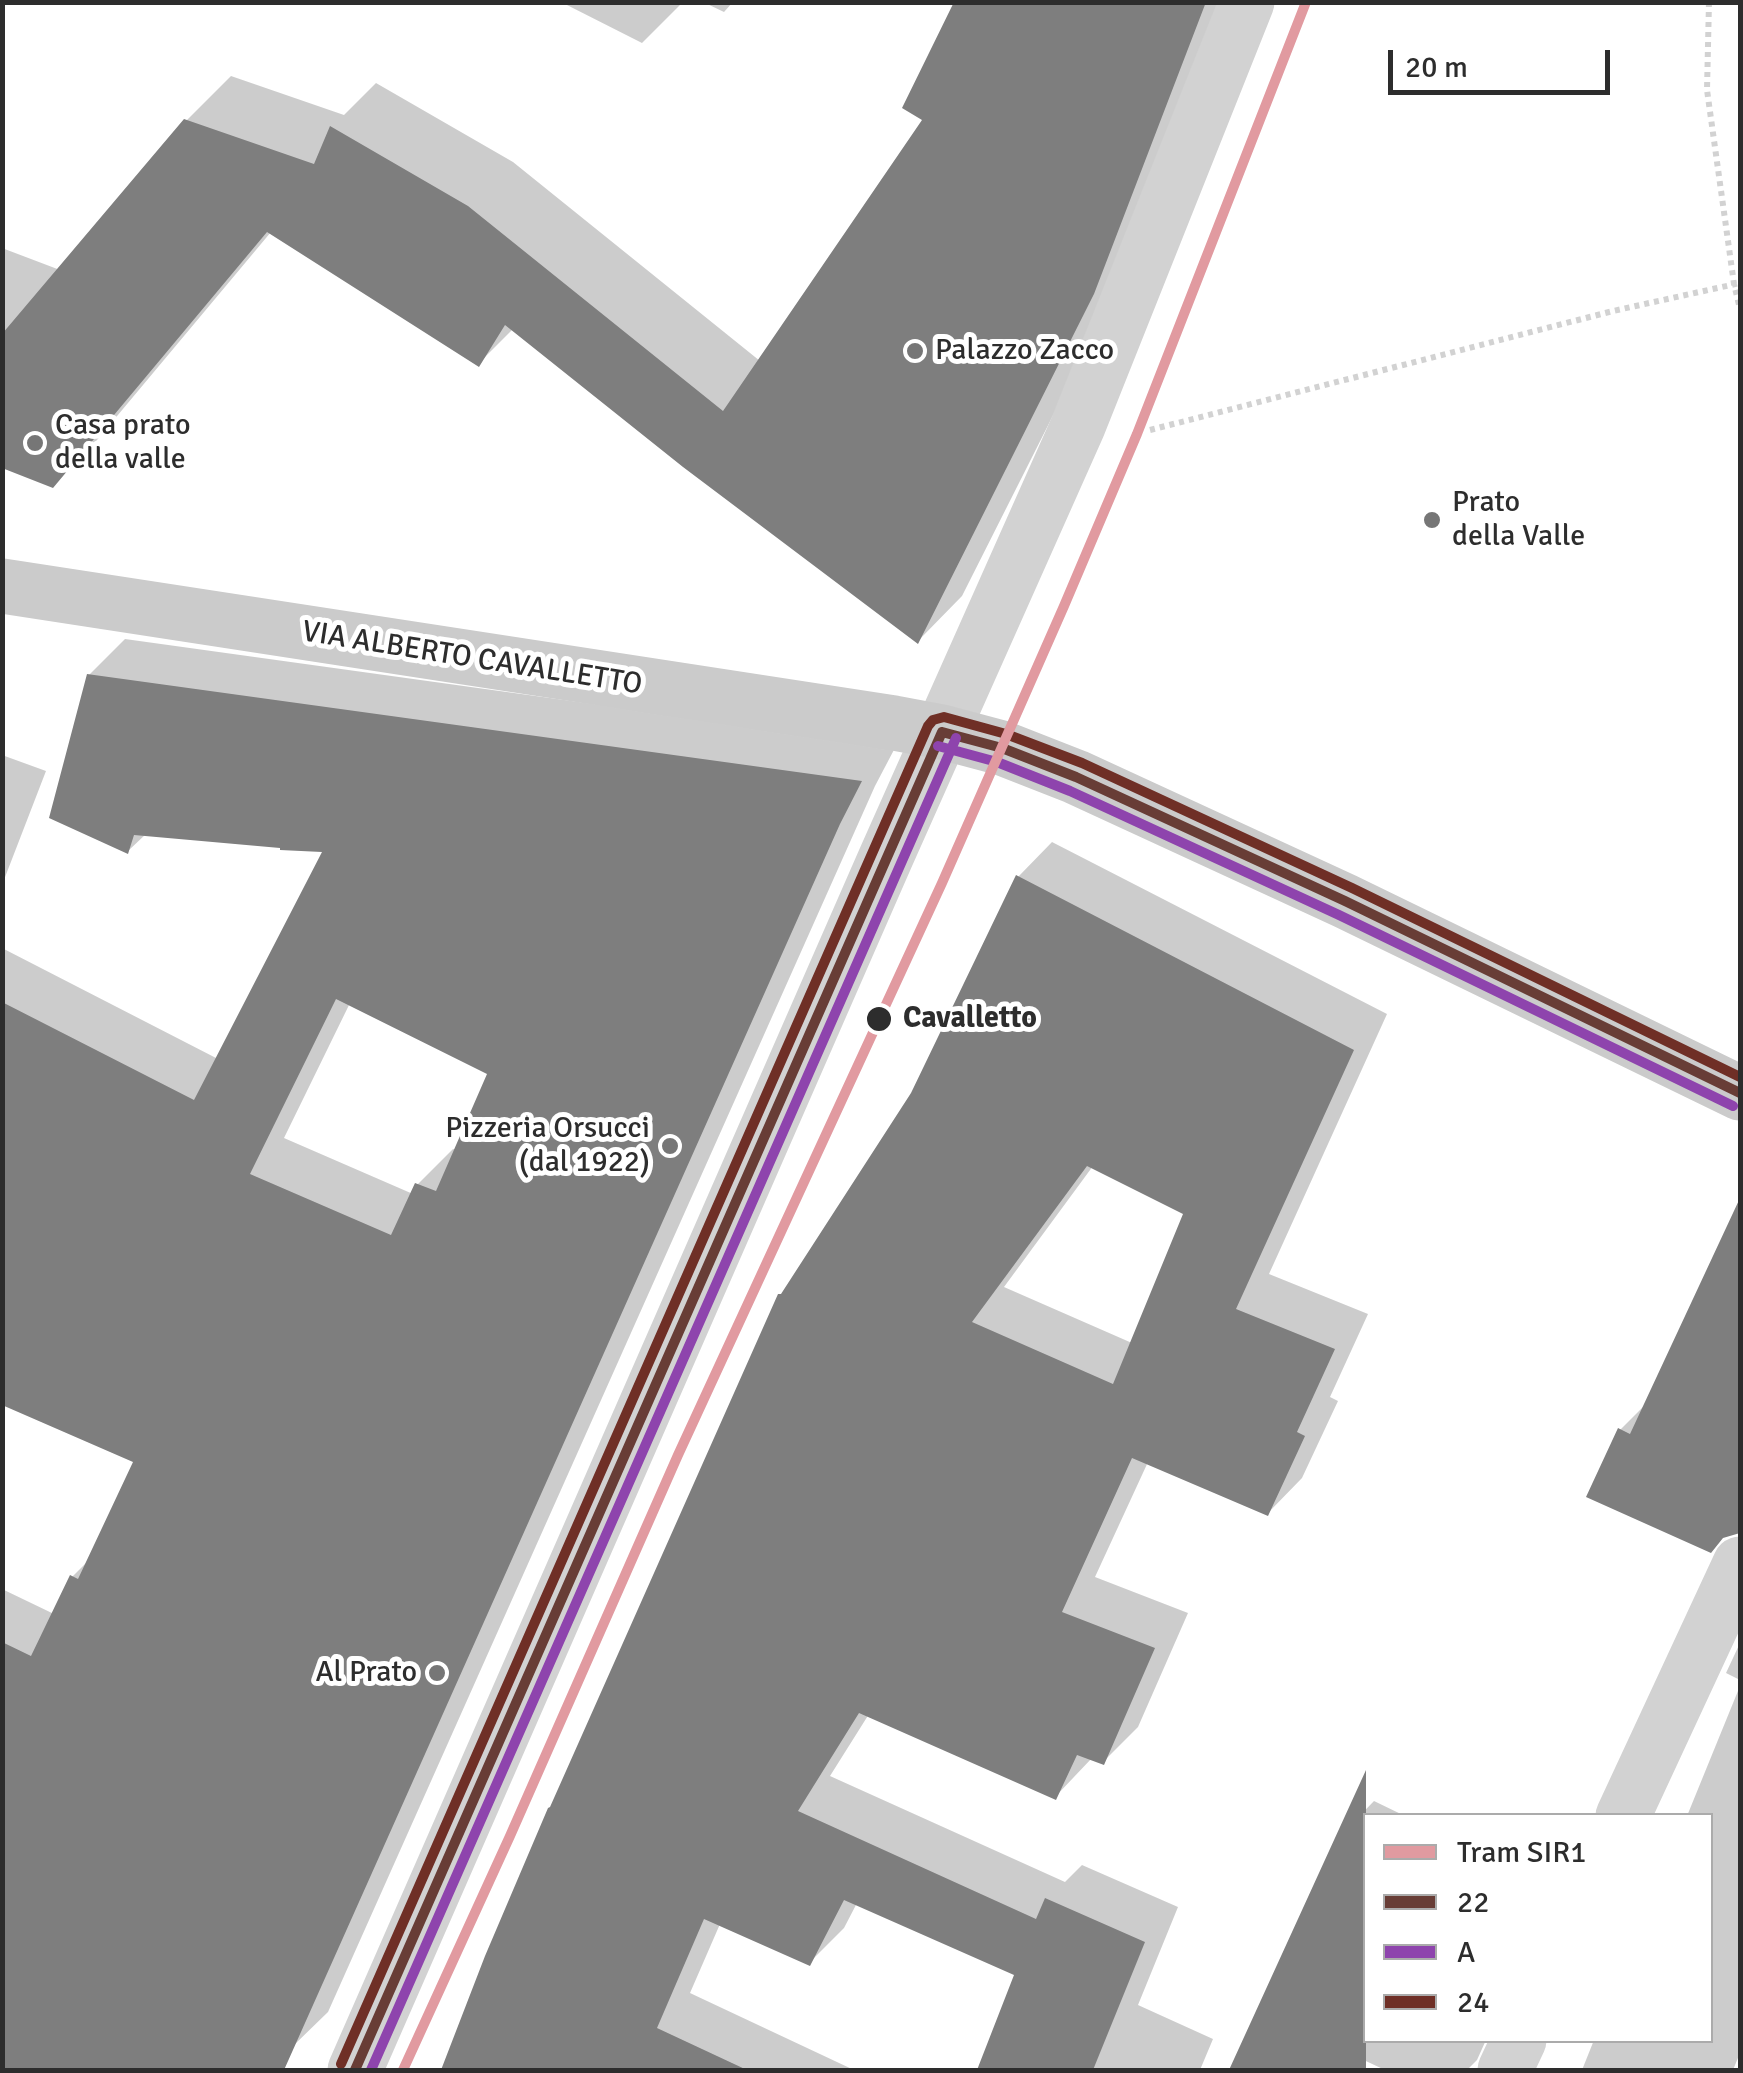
<!DOCTYPE html>
<html>
<head>
<meta charset="utf-8">
<style>
	body { margin:0 }
	#map { position:relative; width:1743px; height:2073px; overflow:hidden; background:#fff; font-family:Signika,sans-serif }
	canvas { display:block }
	.frame { position:absolute; inset:0; border:5px solid #2d2d2d; pointer-events:none }
	.legend { position:absolute; left:1363px; top:1813px; width:350px; height:230px; box-sizing:border-box; background:#fff; border:2px solid #ababab; margin:0; padding:12px 18px; list-style:none; font-size:30px; color:#2d2d2d }
	.legend li { display:flex; align-items:center; gap:20px; height:50px }
	.legend b { width:50px; border:2px solid #ababab }
	.scale { position:absolute; left:1388px; top:50px; width:222px; height:45px; box-sizing:border-box; border:5px solid #2d2d2d; border-top:0; padding-left:12px; font-size:30px; line-height:35px; white-space:nowrap; color:#2d2d2d; -webkit-text-stroke:8px #fff; paint-order:stroke }
</style>
</head>
<body>
<div id="map">
<canvas width="1743" height="2073"></canvas>
<div class="frame"></div>
<ul class="legend">
<li><b style="height:12px;background:#e19aa0"></b>Tram SIR1</li>
<li><b style="height:12px;background:#683d36"></b>22</li>
<li><b style="height:12px;background:#8e44ad"></b>A</li>
<li><b style="height:12px;background:#6f2f26"></b>24</li>
</ul>
<div class="scale">20 m</div>
</div>
<script>
const ctx = document.querySelector('canvas').getContext('2d');
ctx.lineJoin = 'round';
function paint(path, color) {
  ctx.fillStyle = color;
  ctx.fill(path, 'evenodd');
}
function toPath(rows) {
  const path = new Path2D();
  for (const r of rows) {
    path.moveTo(r[0], r[1]);
    for (let i = 2; i < r.length; i += 2) path.lineTo(r[i], r[i + 1]);
  }
  return path;
}
function stroke(path, color, width, dash) {
  ctx.strokeStyle = color;
  ctx.lineWidth = width;
  ctx.lineCap = dash ? 'butt' : 'round';
  ctx.setLineDash(dash || []);
  ctx.stroke(path);
}
function drawText(font, color, halo, rows, align = 'center') {
  ctx.font = font + ' Signika,sans-serif';
  ctx.lineWidth = 10;
  ctx.setLineDash([]);
  ctx.textBaseline = 'middle';
  ctx.strokeStyle = halo;
  ctx.fillStyle = color;
  for (const [text, x, y, turn = 0] of rows) {
    ctx.save();
    ctx.translate(x, y);
    ctx.rotate((+turn || 0) * Math.PI / 180);
    ctx.textAlign = isNaN(turn) ? turn : align;
    if (halo) ctx.strokeText(text, 0, 0);
    ctx.fillText(text, 0, 0);
    ctx.restore();
  }
}
const shadow = toPath([
	[561,2,683,2,642,43],
	[703,2,733,2,724,12],
	[957,2,1232,2,1140,243,962,596,918,641,514,328,478,364,271,232,97,440,52,485,2,466,2,248,60,270,186,121,231,76,344,115,376,83,513,162,760,361,926,119],
	[125,639,896,746,875,786,328,2012,292,2047,2,1913,2,1589,54,1614,72,1577,90,1559,136,1461,2,1402,2,948,218,1059,326,850,146,834,128,851,89,675],
	[350,1003,490,1073,456,1150,453,1149,417,1185,413,1194,284,1138],
	[2,755,46,771,2,885],
	[1052,842,1387,1014,1269,1274,1368,1314,1330,1397,1338,1401,1302,1478,1268,1513,1148,1462,1095,1577,1188,1613,1138,1727,1103,1762,1092,1758,1055,1797,869,1714,830,1776,1065,1882,1082,1865,1178,1907,1138,2005,1213,2039,1200,2070,978,2070,1017,1974,857,1903,844,1928,809,1963,720,1924,690,1993,854,2070,444,2070,487,1957,913,1094,1018,877],
	[1093,1166,1186,1213,1132,1343,1004,1287],
	[1736,1248,1740,1250,1740,1531,1736,1530,1620,1430,1648,1402],
	[1740,1643,1740,1680,1726,1673],
	[1740,1686,1740,2053,1733,2070,1582,2070,1594,2040,1710,2040,1710,1816,1687,1816],
	[1374,1801,1405,1816,1366,1816,1366,2040,1486,2040,1477,2060,1467,2070,1385,2070,1259,2011,1338,1838],
	[2,1991,178,2070,2,2070]
]);
const building = toPath([
	[954,2,1206,2,1094,294,918,644,683,467,505,325,479,367,267,232,53,488,2,468,2,334,184,119,314,164,330,126,468,206,723,411,922,120,902,108],
	[87,674,862,781,840,824,284,2070,2,2070,2,1642,31,1656,70,1575,78,1579,133,1462,2,1405,2,1002,194,1100,322,852,280,850,280,848,134,835,128,854,49,818],
	[336,999,487,1074,436,1191,415,1183,391,1235,250,1174],
	[1016,875,1354,1050,1236,1309,1335,1349,1297,1432,1305,1436,1268,1516,1132,1458,1062,1612,1155,1648,1104,1765,1077,1755,1056,1800,859,1713,798,1811,1036,1919,1045,1898,1145,1942,1093,2070,977,2070,1014,1975,844,1900,810,1966,704,1919,657,2028,747,2070,441,2070,485,1956,548,1808,550,1807,778,1294,781,1294,911,1093],
	[1087,1166,1183,1214,1113,1384,972,1322],
	[1740,1198,1740,1533,1723,1538,1711,1553,1586,1497,1618,1428,1630,1434],
	[1366,1770,1366,2070,1229,2070]
]);
const path = toPath([
	[1709,2,1707,90,1734,284,1740,309],
	[1150,430,1613,311,1740,283]
]);
const street = toPath([
	[1623,1816,1740,1564],
	[355,2070,886,857,1078,426,1247,2],
	[1505,2070,1519,2040]
]);
const secondary = toPath([
	[2,586,894,723,942,732,1002,748,1076,777,1345,901,1740,1093]
]);
const bus1 = toPath([
	[942,732,1002,748,1076,777,1345,901,1740,1093],
	[355,2070,942,732]
]);
const bus2 = toPath([
	[938,746,997,762,1070,791,1339,915,1733,1106],
	[371,2070,956,738]
]);
const bus3 = toPath([
	[341,2064,928,726,933,720,944,717,1006,734,1082,763,1352,888,1740,1077]
]);
const tram1 = toPath([
	[403,2070,510,1836,678,1455,942,883,1064,606,1137,434,1306,2]
]);
const markers = [
	[915,351,10,"#767676"],
	[35,443,10,"#767676"],
	[1432,520,10,"#767676"],
	[879,1019,14,"#2d2d2d"],
	[670,1146,10,"#767676"],
	[437,1673,10,"#767676"]
];
const poiNames = [
	["Palazzo Zacco",935,351],
	["Casa prato",55,426],
	["della valle",55,460],
	["Prato",1452,503],
	["della Valle",1452,537],
	["Pizzeria Orsucci",650,1129,"right"],
	["(dal 1922)",650,1163,"right"],
	["Al Prato",417,1673,"right"]
];
const streetNames = [
	["VIA ALBERTO CAVALLETTO",472,659,9]
];
const stopNames = [
	["Cavalletto",903,1019]
];
paint(shadow, '#0003');
paint(building, '#7e7e7e');
stroke(path, '#d2d2d2', 6, [5, 5]);
stroke(street, '#d2d2d2', 55);
stroke(secondary, '#cbcbcb', 55);
stroke(bus1, '#683d36', 10);
stroke(bus2, '#8e44ad', 10);
stroke(bus3, '#6f2f26', 10);
stroke(tram1, '#e19aa0', 10);
for (const [x, y, r, color] of markers) {
  const dot = new Path2D();
  dot.arc(x, y, r, 0, 2 * Math.PI);
  ctx.fillStyle = color;
  ctx.fill(dot);
  stroke(dot, '#fff', 4);
}
drawText('30px', '#2d2d2d', '#fff', poiNames, 'left');
drawText('30px', '#2d2d2d', '#fff', streetNames);
drawText('bold 30px', '#2d2d2d', '#fff', stopNames, 'left');
</script>
</body>
</html>
